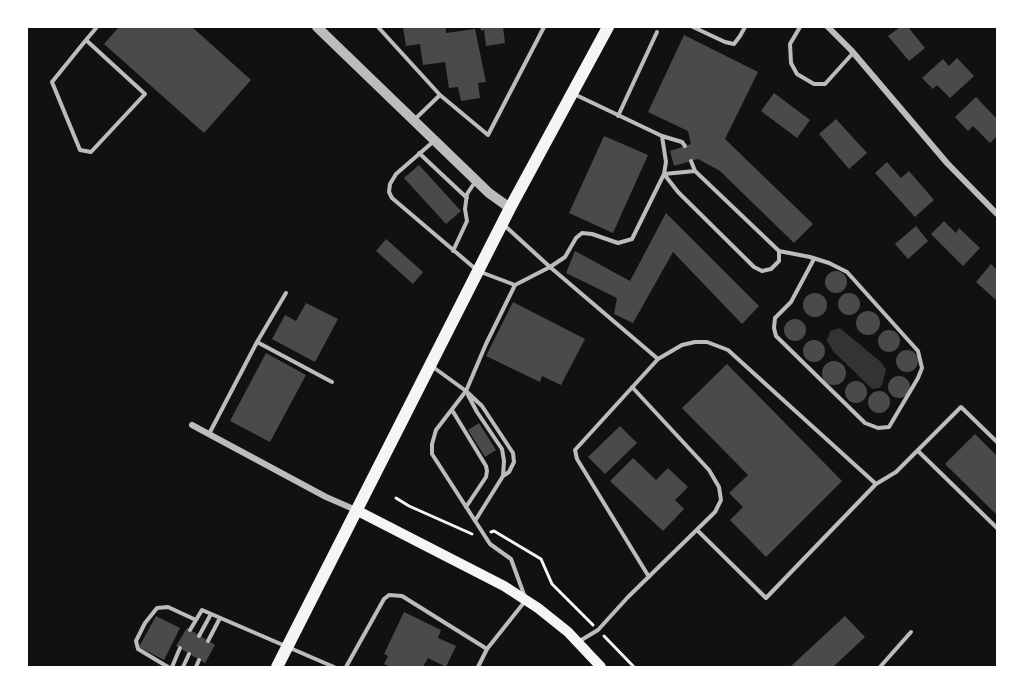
<!DOCTYPE html>
<html>
<head>
<meta charset="utf-8">
<style>
	body { margin:0 }
	#map { position:relative; width:1024px; height:694px; overflow:hidden; background:#111; font-family:Raleway,sans-serif }
	canvas { display:block }
	.frame { position:absolute; inset:0; border:28px solid #fff; pointer-events:none }
</style>
</head>
<body>
<div id="map">
<canvas width="1024" height="694"></canvas>
<div class="frame"></div>
</div>
<script>
const ctx = document.querySelector('canvas').getContext('2d');
ctx.lineJoin = 'round';
function paint(path, color) {
  ctx.fillStyle = color;
  ctx.fill(path, 'evenodd');
}
function toPath(rows) {
  const path = new Path2D();
  for (const r of rows) {
    if (r.length === 3) {
      path.moveTo(r[0] + r[2], r[1]);
      path.arc(r[0], r[1], r[2], 0, 2 * Math.PI);
      continue;
    }
    path.moveTo(r[0], r[1]);
    for (let i = 2; i < r.length; i += 2) path.lineTo(r[i], r[i + 1]);
  }
  return path;
}
function stroke(path, color, width, dash) {
  ctx.strokeStyle = color;
  ctx.lineWidth = width;
  ctx.lineCap = dash ? 'butt' : 'round';
  ctx.setLineDash(dash || []);
  ctx.stroke(path);
}
const water = toPath([
	[840,328,882,363,886,370,882,385,879,388,873,389,869,386,833,351,826,339,828,338,830,331]
]);
const building = toPath([
	[119,27,192,27,251,80,204,133,104,44],
	[403,27,446,27,446,33,475,29,486,82,478,83,480,98,461,101,458,87,449,88,445,62,423,65,420,44,406,46],
	[480,27,503,27,505,43,486,46,484,30,481,31],
	[900,27,908,27,925,48,909,61,888,36],
	[684,35,758,72,725,139,813,224,794,243,720,171,698,159,674,166,670,151,691,144,688,131,648,112],
	[957,58,974,76,950,98,937,85,933,89,922,78,943,59,949,66],
	[774,93,810,120,797,138,761,111],
	[976,97,997,119,997,136,990,143,973,126,968,131,955,117],
	[836,119,867,153,849,169,819,134],
	[604,136,648,155,613,233,569,213],
	[887,162,901,178,909,171,934,200,915,217,875,173],
	[419,165,461,211,446,224,404,178],
	[666,213,759,306,742,324,673,252,633,323,614,314,617,298,566,273,575,251,630,281],
	[944,221,956,233,959,228,980,248,963,266,931,234],
	[916,226,928,241,908,259,895,244],
	[386,239,423,272,413,284,376,251],
	[991,264,997,270,997,301,976,282],
	[836,282,11],
	[815,305,12],
	[849,304,11],
	[513,302,585,339,561,385,542,376,540,382,486,356],
	[306,303,338,319,315,362,272,339,285,315,296,321],
	[868,323,12],
	[795,330,11],
	[889,341,11],
	[814,351,11],
	[907,361,11],
	[266,353,306,375,270,442,230,421],
	[834,373,12],
	[727,364,842,481,766,557,730,520,743,507,729,493,748,475,682,408],
	[899,387,11],
	[856,392,11],
	[879,402,11],
	[479,423,496,450,485,457,468,430],
	[620,426,637,443,605,474,588,457],
	[975,434,997,456,997,515,945,464],
	[633,458,656,480,668,468,688,487,675,500,684,509,663,531,610,481],
	[404,612,441,630,438,638,456,646,446,667,428,658,423,667,390,667,384,664,388,656,384,654],
	[156,616,180,628,164,660,139,647],
	[845,616,865,637,833,667,790,667],
	[187,628,215,645,205,663,176,646]
]);
const path = toPath([
	[396,498,409,506,472,534],
	[491,532,494,531,541,559,552,584,593,625],
	[604,636,634,667]
]);
const service = toPath([
	[378,27,440,95,488,135,544,27],
	[693,27,725,42,734,44,740,36,745,27],
	[800,27,790,44,791,63,797,74,814,84,825,84,853,53],
	[86,40,145,94,91,152,80,150,52,82,86,40,97,27],
	[618,116,657,32],
	[414,120,440,95],
	[662,136,682,142,685,146],
	[434,141,396,174,390,184,389,192,392,198,478,271,515,285,486,344,466,391,436,430,432,444,432,454,490,544,511,559,526,600,487,649,478,667],
	[419,153,467,198],
	[691,161,695,171],
	[504,225,550,267,565,257,576,238,582,233,592,234,618,243,632,239,664,174,695,171,779,251,779,261,771,269,762,271,754,267,678,192,664,174,666,162,662,136,576,95],
	[453,251,467,221,465,209,467,194,475,182],
	[779,251,810,257,829,263,847,272,918,351,922,368,918,378,889,427,878,428,865,423,776,336,774,328,775,318,791,302,814,259],
	[515,285,550,267,658,359,575,450,577,459,649,577],
	[257,342,332,382],
	[658,359,682,345,695,342,707,342,728,350,876,484,766,598,697,530],
	[433,367,466,391,482,406,513,453,514,462,509,472,503,476,475,521],
	[468,395,477,412,502,449,504,461,503,476],
	[452,410,486,466,487,471,486,477,466,507],
	[209,434,257,342,286,293],
	[918,451,997,528],
	[876,484,896,472,961,407,997,442],
	[190,630,202,610,334,667],
	[199,636,211,614],
	[208,641,220,618],
	[578,642,598,630,628,597,715,512,721,500,719,487,709,470,632,387],
	[168,667,138,649,136,641,145,623,157,608,168,607,196,620],
	[172,667,180,648],
	[183,667,189,654],
	[196,667,199,660],
	[346,667,384,599,389,595,402,596,487,649],
	[880,667,911,632]
]);
const minor = toPath([
	[828,27,851,50,947,163,997,214],
	[192,425,326,497,356,510]
]);
const tertiary = toPath([
	[317,27,489,193,510,208]
]);
const secondary = toPath([
	[356,510,504,586,538,608,568,632,601,667]
]);
const primary = toPath([
	[277,667,510,208,608,27]
]);
paint(water, '#333');
paint(building, '#4a4a4a');
stroke(path, '#f5f5f5', 3);
stroke(service, '#bcbcbc', 4);
stroke(minor, '#bcbcbc', 6);
stroke(tertiary, '#bcbcbc', 10);
stroke(secondary, '#f5f5f5', 10);
stroke(primary, '#f5f5f5', 12);
</script>
</body>
</html>
